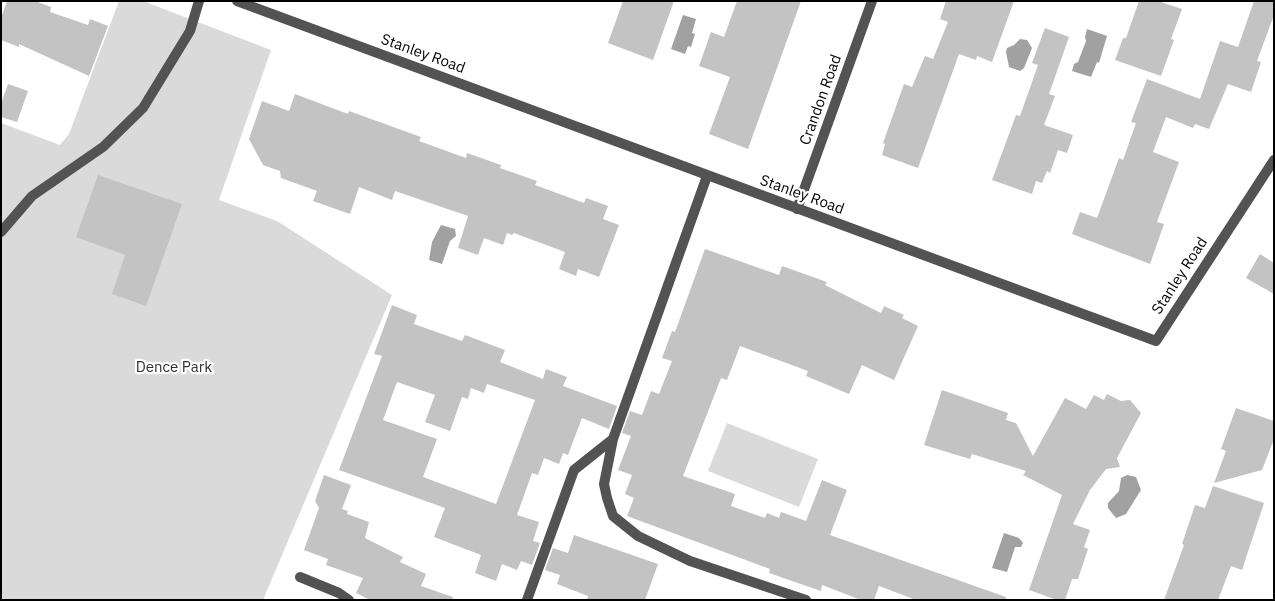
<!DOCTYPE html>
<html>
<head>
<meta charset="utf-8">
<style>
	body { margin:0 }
	#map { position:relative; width:1275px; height:601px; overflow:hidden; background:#fff; font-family:"IBM Plex Sans",sans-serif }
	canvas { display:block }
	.frame { position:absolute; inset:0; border:2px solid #000; pointer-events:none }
</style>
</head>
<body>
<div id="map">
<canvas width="1275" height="601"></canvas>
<div class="frame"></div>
</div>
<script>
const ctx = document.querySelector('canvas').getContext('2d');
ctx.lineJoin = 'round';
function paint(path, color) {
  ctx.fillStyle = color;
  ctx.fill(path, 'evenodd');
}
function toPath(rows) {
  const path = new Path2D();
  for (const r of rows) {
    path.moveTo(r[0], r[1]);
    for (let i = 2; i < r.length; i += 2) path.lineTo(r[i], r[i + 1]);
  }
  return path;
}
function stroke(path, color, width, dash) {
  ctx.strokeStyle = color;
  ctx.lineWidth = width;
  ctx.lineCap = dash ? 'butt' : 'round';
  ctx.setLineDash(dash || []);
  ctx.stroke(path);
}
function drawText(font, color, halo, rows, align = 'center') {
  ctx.font = font + ' "IBM Plex Sans",sans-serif';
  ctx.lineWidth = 4.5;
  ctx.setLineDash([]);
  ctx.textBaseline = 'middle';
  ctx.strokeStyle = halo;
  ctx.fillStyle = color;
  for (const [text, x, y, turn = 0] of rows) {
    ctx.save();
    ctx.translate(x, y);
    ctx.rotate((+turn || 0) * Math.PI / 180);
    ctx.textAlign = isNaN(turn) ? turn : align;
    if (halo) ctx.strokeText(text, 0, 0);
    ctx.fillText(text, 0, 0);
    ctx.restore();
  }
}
const green = toPath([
	[119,1,143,1,271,50,219,200,277,221,392,295,263,600,1,600,1,123,60,145,69,134],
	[727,423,818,459,799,507,708,471]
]);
const water = toPath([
	[683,15,696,19,692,33,695,34,691,47,688,46,685,54,671,49],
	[1087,29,1107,36,1099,63,1097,62,1091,77,1072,71,1074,64,1078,62,1086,41,1085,37],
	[1020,39,1027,40,1032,48,1024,68,1020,71,1009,67,1006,52,1007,48,1014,45],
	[441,225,455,229,456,236,450,241,442,264,429,260,432,242],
	[1127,475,1136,477,1141,490,1126,514,1116,518,1108,508,1108,503,1119,491,1121,478],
	[1004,533,1019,538,1023,543,1021,547,1015,547,1007,572,992,568]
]);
const building = toPath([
	[7,1,35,1,51,7,50,12,88,25,90,19,108,26,89,76,19,44,19,47,1,40,1,18],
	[623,1,674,1,653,60,608,43],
	[737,1,801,1,748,149,709,134,730,77,699,66,711,32,724,37],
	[946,1,1014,1,992,62,977,56,976,60,959,54,918,168,882,155,885,144,883,143,904,84,912,87,925,56,933,59,948,22,940,19],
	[1139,1,1158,1,1182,9,1171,39,1174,40,1161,76,1115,60,1123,38,1126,38],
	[1254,1,1274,1,1274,15,1257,61,1261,62,1251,92,1228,84,1209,129,1195,124,1193,128,1166,117,1153,152,1179,162,1157,222,1164,224,1150,264,1072,234,1080,212,1097,218,1119,158,1123,160,1136,123,1131,122,1147,79,1200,99,1220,41,1238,47],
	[1045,28,1069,37,1049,94,1055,96,1044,125,1073,135,1067,153,1058,150,1050,173,1047,171,1042,183,1036,181,1032,194,992,180,1016,115,1020,116,1038,65,1032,63],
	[8,84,28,91,17,122,1,117,1,104],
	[295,94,348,114,349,111,421,137,419,141,466,158,467,153,501,165,500,168,537,181,535,185,584,203,586,198,608,206,603,219,619,225,599,277,578,269,576,276,559,269,565,252,514,233,512,235,507,233,503,245,484,238,478,255,458,248,468,216,395,191,392,200,359,187,350,214,313,201,317,191,281,178,280,171,263,165,249,139,262,101,289,111],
	[98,175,182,204,146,306,112,294,125,255,76,237],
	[705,249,779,275,782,266,827,282,825,285,881,313,884,306,904,315,902,318,918,326,894,380,862,365,849,394,806,376,808,371,740,346,727,380,721,378,683,476,735,494,731,506,765,518,767,513,779,518,781,512,806,521,822,480,847,490,830,535,1006,597,1006,600,916,600,879,586,874,600,861,600,822,585,821,591,769,573,770,569,627,516,634,498,625,494,632,475,618,470,631,436,622,433,630,411,642,415,651,391,659,394,672,361,662,358,672,331,675,332],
	[1260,254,1274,263,1274,294,1246,278],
	[392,305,417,315,414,324,462,341,465,335,505,350,500,362,543,379,546,369,567,377,563,386,617,406,609,429,582,418,568,455,563,453,559,464,544,458,538,475,532,473,517,515,539,522,533,541,540,543,532,565,521,561,517,570,502,564,496,581,475,573,481,555,434,537,445,508,339,470,382,356,374,354],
	[397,382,435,395,425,422,450,431,462,397,468,399,471,388,484,393,487,384,535,400,496,504,423,477,437,439,383,420],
	[942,390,1008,413,1006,420,1016,423,1033,456,1065,398,1086,409,1094,395,1104,400,1107,394,1121,401,1130,400,1141,413,1117,458,1120,467,1106,469,1090,490,1073,524,1090,530,1084,547,1088,549,1078,579,1072,579,1065,600,1057,600,1029,590,1062,495,1023,475,1026,471,972,454,970,459,924,445],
	[1236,408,1274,421,1274,439,1262,470,1214,483,1226,451,1221,449],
	[324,475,351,485,342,509,348,511,347,514,369,522,365,538,403,557,400,562,426,574,421,586,453,597,452,600,370,600,356,593,363,578,326,565,328,559,304,550,319,508,315,501],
	[1213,486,1264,503,1242,570,1231,566,1218,600,1164,600,1184,545,1182,544,1195,505,1205,508],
	[574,535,658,564,645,600,587,600,588,596,557,584,560,575,545,570,553,548,568,553]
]);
const lane = toPath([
	[707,176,613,439,604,484,607,498,613,516,638,536,690,561,806,600],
	[1,232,32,196,103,147,143,108,190,31,199,1],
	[300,577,339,593,349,600],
	[527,600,574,470,613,439]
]);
const street = toPath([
	[237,1,1156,341,1274,160],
	[797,209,872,1]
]);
const streetNames = [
	["Stanley Road",423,54,20],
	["Crandon Road",821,100,-70],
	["Stanley Road",802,195,20],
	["Stanley Road",1180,276,-57]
];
const parkNames = [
	["Dence Park",174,368]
];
paint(green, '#dadada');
paint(water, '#a1a1a1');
paint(building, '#c3c3c3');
stroke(lane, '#535353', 10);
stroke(street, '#535353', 10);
drawText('15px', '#000', '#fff', streetNames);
drawText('15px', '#313131', '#fff', parkNames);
</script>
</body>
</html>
